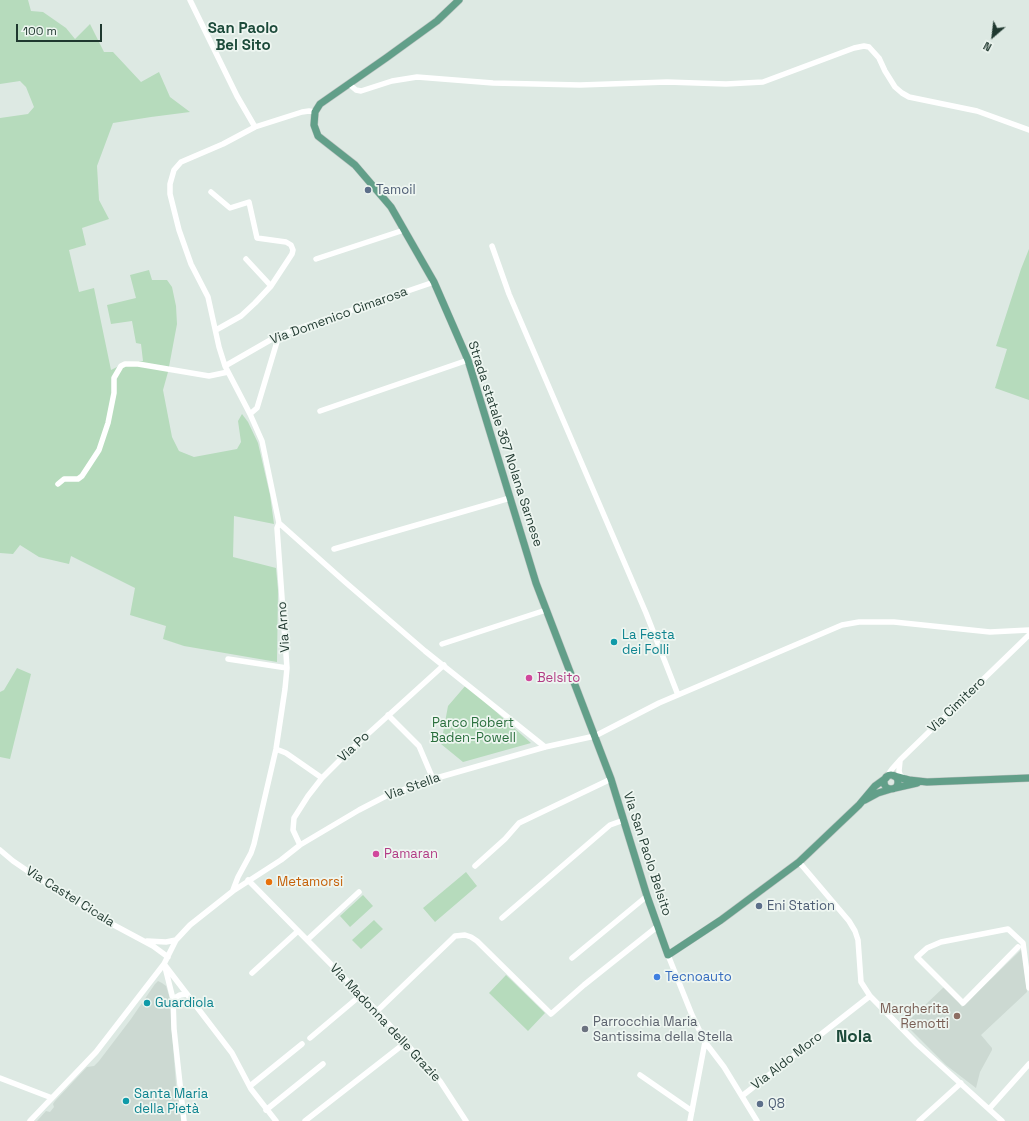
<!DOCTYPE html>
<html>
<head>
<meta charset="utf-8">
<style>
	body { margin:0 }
	#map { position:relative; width:1029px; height:1121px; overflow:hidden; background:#dde9e3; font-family:"Space Grotesk",sans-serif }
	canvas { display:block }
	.north { position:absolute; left:973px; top:16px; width:40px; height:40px; -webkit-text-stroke:3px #eef6f1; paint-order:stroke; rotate:208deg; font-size:11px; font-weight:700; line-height:16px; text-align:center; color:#1f382f }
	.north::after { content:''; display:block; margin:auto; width:14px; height:18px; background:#1f382f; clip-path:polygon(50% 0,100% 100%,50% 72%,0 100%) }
	.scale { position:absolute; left:16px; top:24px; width:86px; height:18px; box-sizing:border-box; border:2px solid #1f382f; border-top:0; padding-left:5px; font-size:12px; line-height:14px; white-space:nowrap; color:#1f382f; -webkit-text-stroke:3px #eef6f1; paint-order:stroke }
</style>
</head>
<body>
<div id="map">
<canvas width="1029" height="1121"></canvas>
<div class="north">N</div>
<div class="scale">100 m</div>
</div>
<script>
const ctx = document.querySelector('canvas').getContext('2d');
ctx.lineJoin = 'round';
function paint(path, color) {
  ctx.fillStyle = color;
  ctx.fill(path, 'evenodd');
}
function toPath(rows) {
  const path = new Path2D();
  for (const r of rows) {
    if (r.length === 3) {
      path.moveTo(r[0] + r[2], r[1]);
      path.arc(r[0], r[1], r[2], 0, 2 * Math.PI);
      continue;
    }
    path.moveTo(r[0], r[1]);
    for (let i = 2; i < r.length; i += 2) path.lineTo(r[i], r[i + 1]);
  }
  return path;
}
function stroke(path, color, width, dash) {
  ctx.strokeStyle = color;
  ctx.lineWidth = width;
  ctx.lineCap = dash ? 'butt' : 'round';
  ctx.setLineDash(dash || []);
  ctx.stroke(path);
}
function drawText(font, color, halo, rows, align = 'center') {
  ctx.font = font + ' "Space Grotesk",sans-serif';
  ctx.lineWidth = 3.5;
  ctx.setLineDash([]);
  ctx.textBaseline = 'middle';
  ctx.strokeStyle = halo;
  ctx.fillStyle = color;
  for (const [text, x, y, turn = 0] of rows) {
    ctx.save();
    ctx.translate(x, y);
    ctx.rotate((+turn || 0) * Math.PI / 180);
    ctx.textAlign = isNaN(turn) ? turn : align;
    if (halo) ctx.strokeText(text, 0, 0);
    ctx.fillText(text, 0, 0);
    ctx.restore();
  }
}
const built = toPath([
	[1022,949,1027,992,981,1035,992,1048,992,1050,980,1072,976,1088,946,1065,905,1024,944,987,956,998,962,1007],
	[158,981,162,983,166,986,171,1002,171,1020,176,1085,182,1121,37,1121,46,1111,50,1112,54,1107,53,1104,55,1101,87,1067,94,1066,99,1061,131,1019,155,984]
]);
const green = toPath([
	[0,0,28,0,31,11,43,12,66,28,75,39,90,24,104,52,113,52,141,82,159,72,170,97,190,112,151,117,113,123,97,166,99,200,109,219,82,228,86,245,69,250,79,292,94,288,111,370,127,362,143,361,141,344,136,343,132,321,111,324,107,305,136,298,130,275,149,270,152,280,167,280,172,287,176,306,177,324,168,372,163,390,172,437,179,451,194,457,237,449,241,442,238,421,242,414,248,422,258,443,270,495,274,524,234,516,233,557,276,568,278,590,277,662,184,646,163,639,166,626,130,615,135,588,71,556,69,564,39,557,20,545,13,554,0,553,0,118,28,114,34,107,26,87,20,81,0,84],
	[1029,249,1029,400,995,388,1007,349,996,346,1021,269],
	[17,668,31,674,10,759,0,757,0,692,4,690],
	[466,685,531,743,463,762,441,744,448,706],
	[466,872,477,886,435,922,423,908],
	[363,895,373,906,350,927,340,916],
	[374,920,383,929,361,949,352,940],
	[506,975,545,1013,528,1031,489,993]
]);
const minor = toPath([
	[190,0,237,96,255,127,302,112,309,111,315,112],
	[349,84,356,90,361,91,392,81,417,77,493,83,580,85,667,82,726,84,763,82,854,48,864,46,869,47,879,58,885,71,895,87,902,93,909,97,977,111,1029,130],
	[211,192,230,208,249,202,257,238,286,242,291,245,293,250,292,254,271,286,255,303,241,316,216,330],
	[492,246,509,294,646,613,678,695],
	[246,259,271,286],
	[316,259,404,230],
	[225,366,279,335,434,282],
	[320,411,468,360],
	[250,414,257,408,279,335],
	[58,484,64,479,78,479,82,476,99,450,108,423,114,393,114,378,121,366,125,364,138,364,209,376,228,372],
	[279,523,344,581,425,651,545,747],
	[334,549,510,498],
	[442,644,546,610],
	[228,659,287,668],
	[388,715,419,746,433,779],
	[276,749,286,753,322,778],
	[900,761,899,771,900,775,905,779],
	[887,776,892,769,900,760,1029,635],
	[300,845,293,830,294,818,308,796,322,778,348,752,444,665],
	[0,850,13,861,35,876,110,923,153,946,168,957],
	[799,862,849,921,855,931,858,940,861,982,870,996,917,1044,1002,1121],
	[475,866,505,839,519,823,611,779],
	[248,880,377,1011,440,1081,466,1121],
	[233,890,238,877,251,853,254,844,276,749,285,689,287,668,277,528,279,523,262,441,250,414,225,366,219,347,208,297,191,264,179,230,170,194,170,184,174,170,181,162,223,144,255,127],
	[502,918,610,825,624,820],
	[307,940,359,892],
	[147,941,166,942,176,940],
	[1018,947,963,1003,917,957,927,948,941,942,1008,929,1023,943,1029,988],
	[668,955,692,1015,705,1042,724,1067,757,1121],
	[572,958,647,896],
	[164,964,232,1053,251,1089,276,1121],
	[165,967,173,999,174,1029,184,1121],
	[252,973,298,931],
	[173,999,180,995,187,994],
	[377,1011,452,939,455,936,465,935,471,937,477,941,551,1014,584,985,658,926],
	[310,1038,361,995],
	[640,1075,692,1111],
	[0,1078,52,1098],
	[250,1086,302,1044],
	[742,1096,870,996],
	[989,1109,1029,1064],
	[266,1110,323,1064],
	[30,1121,96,1052,164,964,176,940,190,925,233,891,281,860,300,845,359,810,388,795,433,779,545,747,595,736,659,703,842,625,859,622,894,622,990,632,1029,630],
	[305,1121,405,1043],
	[690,1121,705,1042],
	[919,1121,961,1083]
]);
const major = toPath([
	[459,0,437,21,386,58,320,104,315,112,314,125,318,136,355,165,391,207,434,282,468,360,536,583,611,779,647,896,668,955,721,920,799,862,859,805,875,786,886,778],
	[891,782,7],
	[894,776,909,780,927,782,1029,778],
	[895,788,917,783],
	[865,800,878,793,891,789]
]);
const markers = [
	[368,190,4,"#5c6f8a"],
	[614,642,4,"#0f9aa8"],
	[529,678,4,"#d1479c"],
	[376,854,4,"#d1479c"],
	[269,882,4,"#e8710a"],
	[759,906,4,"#5c6f8a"],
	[657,977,4,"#3f7fe0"],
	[147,1003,4,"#0f9aa8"],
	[957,1016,4,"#8d6e63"],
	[585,1029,4,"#6b7280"],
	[126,1101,4,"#0f9aa8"],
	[760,1104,4,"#5c6f8a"]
];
const serviceNames = [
	["Tamoil",376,190],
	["Eni Station",767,906],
	["Q8",768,1104]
];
const streetNames = [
	["Via Domenico Cimarosa",339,316,-20],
	["Strada statale 367 Nolana Sarnese",505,444,72],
	["Via Arno",284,627,-94],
	["Via Cimitero",957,705,-44],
	["Via Po",354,747,-43],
	["Via Stella",413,787,-20],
	["Via San Paolo Belsito",647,854,72],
	["Via Castel Cicala",70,897,32],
	["Via Madonna delle Grazie",385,1023,47],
	["Via Aldo Moro",787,1061,-38]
];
const cultureNames = [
	["La Festa",622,635],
	["dei Folli",622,650],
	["Guardiola",155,1003],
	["Santa Maria",134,1094],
	["della Pietà",134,1109]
];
const hotelNames = [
	["Belsito",537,678],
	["Pamaran",384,854]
];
const parkNames = [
	["Parco Robert",473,723],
	["Baden-Powell",473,738]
];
const foodNames = [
	["Metamorsi",277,882]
];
const shopNames = [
	["Tecnoauto",665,977]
];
const educationNames = [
	["Margherita",949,1009],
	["Remotti",949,1024]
];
const worshipNames = [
	["Parrocchia Maria",593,1022],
	["Santissima della Stella",593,1037]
];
const quarterNames = [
	["San Paolo",243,29],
	["Bel Sito",243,46]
];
const districtNames = [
	["Nola",854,1037]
];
paint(built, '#ccd9d2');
paint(green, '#b6dbbc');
stroke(major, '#bcc3c1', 8);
stroke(minor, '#fff', 5.5);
stroke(major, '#629f89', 7);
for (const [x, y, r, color] of markers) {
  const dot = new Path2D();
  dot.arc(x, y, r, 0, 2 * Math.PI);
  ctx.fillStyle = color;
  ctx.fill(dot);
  stroke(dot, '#eef6f1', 1.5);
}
drawText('13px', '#4e5e75', '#eef6f1', serviceNames, 'left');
drawText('13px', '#1f382f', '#eef6f1', streetNames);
drawText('13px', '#0d838f', '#eef6f1', cultureNames, 'left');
drawText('13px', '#b23c85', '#eef6f1', hotelNames, 'left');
drawText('13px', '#2a6f3d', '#eef6f1', parkNames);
drawText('13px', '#c56008', '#eef6f1', foodNames, 'left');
drawText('13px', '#366cbe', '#eef6f1', shopNames, 'left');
drawText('13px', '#785e54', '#eef6f1', educationNames, 'right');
drawText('13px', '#5b616d', '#eef6f1', worshipNames, 'left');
drawText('bold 15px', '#1c4a3a', '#eef6f1', quarterNames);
drawText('bold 17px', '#1c4a3a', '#eef6f1', districtNames);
</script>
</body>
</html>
